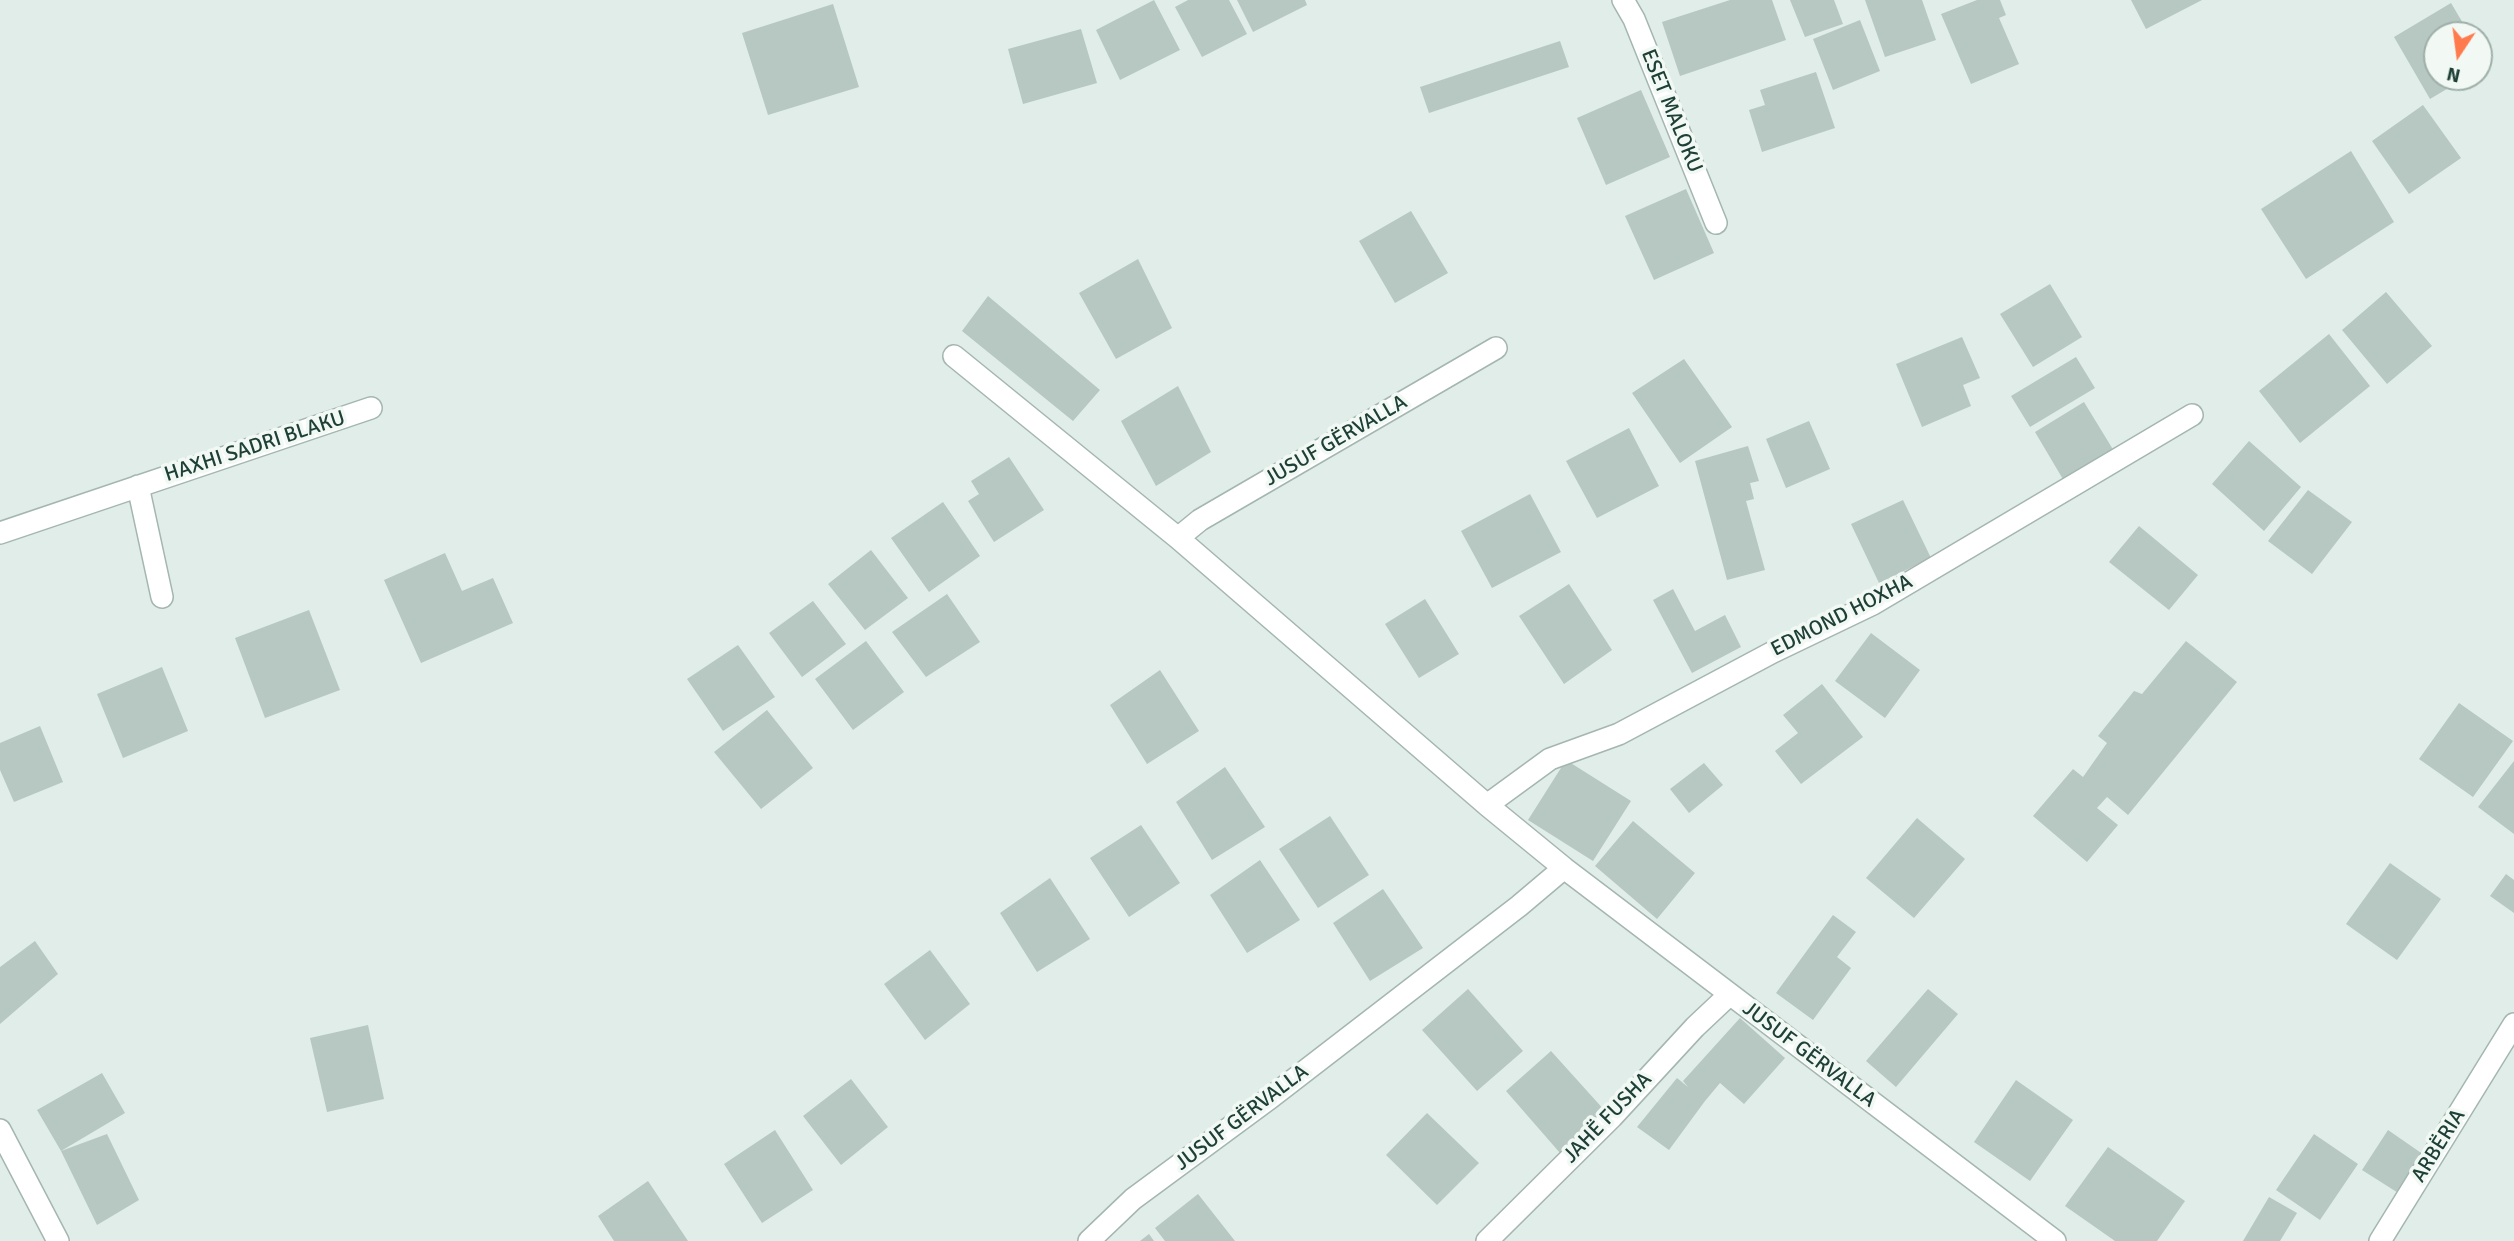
<!DOCTYPE html>
<html>
<head>
<meta charset="utf-8">
<style>
	body { margin:0 }
	#map { position:relative; width:2514px; height:1241px; overflow:hidden; background:#e1ede8; font-family:Signika,sans-serif }
	canvas { display:block }
	.north { position:absolute; left:2423px; top:21px; width:70px; height:70px; box-sizing:border-box; background:#f2f9f5; border:2px solid #9eafa9; border-radius:50%; rotate:193deg; font-size:19px; font-weight:700; line-height:28px; text-align:center; color:#1f4037 }
	.north::after { content:''; display:block; margin:auto; width:24px; height:32px; background:#ff7b4d; clip-path:polygon(50% 0,100% 100%,50% 72%,0 100%) }
</style>
</head>
<body>
<div id="map">
<canvas width="2514" height="1241"></canvas>
<div class="north">N</div>
</div>
<script>
const ctx = document.querySelector('canvas').getContext('2d');
ctx.lineJoin = 'round';
function paint(path, color) {
  ctx.fillStyle = color;
  ctx.fill(path, 'evenodd');
}
function toPath(rows) {
  const path = new Path2D();
  for (const r of rows) {
    path.moveTo(r[0], r[1]);
    for (let i = 2; i < r.length; i += 2) path.lineTo(r[i], r[i + 1]);
  }
  return path;
}
function stroke(path, color, width, dash) {
  ctx.strokeStyle = color;
  ctx.lineWidth = width;
  ctx.lineCap = dash ? 'butt' : 'round';
  ctx.setLineDash(dash || []);
  ctx.stroke(path);
}
function drawText(font, color, halo, rows, align = 'center') {
  ctx.font = font + ' Signika,sans-serif';
  ctx.lineWidth = 7;
  ctx.setLineDash([]);
  ctx.textBaseline = 'middle';
  ctx.strokeStyle = halo;
  ctx.fillStyle = color;
  for (const [text, x, y, turn = 0] of rows) {
    ctx.save();
    ctx.translate(x, y);
    ctx.rotate((+turn || 0) * Math.PI / 180);
    ctx.textAlign = isNaN(turn) ? turn : align;
    if (halo) ctx.strokeText(text, 0, 0);
    ctx.fillText(text, 0, 0);
    ctx.restore();
  }
}
const building = toPath([
	[1154,0,1180,50,1120,80,1096,30],
	[1188,0,1229,0,1247,34,1202,57,1175,7],
	[1237,0,1305,0,1307,5,1253,32],
	[1730,0,1772,0,1786,40,1680,76,1662,22],
	[1790,0,1834,0,1843,24,1805,37],
	[1865,0,1922,0,1936,40,1885,57],
	[1977,0,2000,0,2006,15,1999,18,2019,64,1971,84,1941,14],
	[2131,0,2202,0,2146,29],
	[2451,3,2470,35,2437,35,2437,77,2467,77,2430,99,2394,37],
	[833,4,859,87,768,115,742,33],
	[1860,20,1880,71,1833,90,1813,39],
	[1081,29,1097,83,1023,104,1008,49],
	[1560,41,1569,67,1429,113,1420,87],
	[2479,50,2487,65,2479,70],
	[1816,72,1835,128,1762,152,1749,110,1765,105,1760,90],
	[1641,90,1670,157,1606,185,1577,118],
	[2423,105,2461,158,2409,194,2372,141],
	[2351,151,2394,222,2306,279,2261,209],
	[1686,189,1714,253,1654,280,1625,216],
	[1411,211,1448,273,1395,303,1359,241],
	[1138,259,1172,328,1116,359,1079,293],
	[2050,284,2082,337,2033,367,2000,314],
	[2386,292,2432,346,2387,384,2342,330],
	[988,296,1100,390,1073,421,962,331],
	[2329,334,2370,386,2300,443,2259,391],
	[1962,337,1980,378,1963,385,1971,406,1922,427,1896,364],
	[2076,357,2095,388,2030,427,2011,396],
	[1684,359,1732,427,1680,463,1632,393],
	[1178,386,1211,452,1156,486,1121,421],
	[2084,402,2117,456,2067,486,2035,432],
	[1809,421,1830,469,1786,488,1766,439],
	[1629,428,1659,486,1597,518,1566,461],
	[2249,441,2301,487,2264,531,2212,484],
	[1748,446,1759,481,1750,483,1754,499,1746,501,1765,570,1727,580,1695,461],
	[1009,457,1044,510,994,542,968,501,979,494,971,481],
	[2308,490,2352,522,2312,574,2268,541],
	[1530,494,1561,552,1492,588,1461,531],
	[1903,500,1931,558,1879,583,1851,524],
	[943,502,980,556,929,592,891,538],
	[2139,526,2198,575,2169,610,2109,562],
	[871,550,908,598,865,630,828,584],
	[445,553,462,591,493,578,513,623,421,663,384,580],
	[1569,584,1612,650,1564,684,1519,616],
	[1673,589,1695,631,1725,615,1741,647,1692,673,1653,600],
	[947,594,980,642,926,677,892,632],
	[1425,599,1459,654,1419,678,1385,624],
	[813,601,846,644,802,677,769,633],
	[309,610,340,690,265,718,235,638],
	[1871,633,1920,670,1885,718,1835,681],
	[866,641,904,692,853,730,815,679],
	[2186,641,2237,682,2128,815,2107,797,2097,808,2118,825,2087,862,2033,816,2073,769,2083,777,2107,743,2098,736,2134,691,2142,694],
	[738,645,775,697,723,731,687,679],
	[162,667,188,731,123,758,97,694],
	[1160,670,1199,731,1147,764,1110,705],
	[1822,684,1863,737,1801,784,1775,751,1798,733,1783,715],
	[2459,703,2513,741,2473,797,2419,759],
	[767,710,813,768,761,809,714,752],
	[40,726,63,782,14,802,0,770,0,743],
	[1566,760,1631,801,1593,861,1528,820],
	[2514,761,2514,834,2478,807],
	[1704,763,1723,785,1689,813,1670,789],
	[1225,767,1265,827,1212,860,1176,802],
	[1330,816,1369,875,1318,908,1279,849],
	[1917,818,1965,859,1914,918,1866,878],
	[1633,821,1695,873,1657,919,1595,866],
	[1141,825,1180,883,1129,917,1090,858],
	[1260,860,1300,920,1247,953,1210,895],
	[2390,863,2441,899,2397,960,2346,924],
	[2506,874,2514,880,2514,913,2490,896],
	[1050,878,1090,939,1037,972,1000,913],
	[1383,889,1423,948,1370,981,1333,923],
	[1833,915,1856,932,1837,957,1851,968,1813,1020,1776,993],
	[35,941,58,974,0,1024,0,967],
	[930,950,970,1004,925,1040,884,984],
	[1468,989,1523,1051,1477,1091,1422,1030],
	[1928,989,1958,1014,1896,1087,1866,1061],
	[1740,1018,1785,1058,1744,1104,1720,1083,1705,1101,1669,1150,1637,1127,1677,1078,1688,1087,1683,1081],
	[368,1025,384,1099,327,1112,310,1038],
	[1551,1051,1606,1112,1560,1153,1506,1091],
	[102,1073,125,1113,61,1151,37,1110],
	[851,1079,888,1127,841,1165,803,1116],
	[2016,1080,2073,1120,2030,1181,1974,1142],
	[1427,1113,1479,1163,1437,1205,1386,1155],
	[775,1130,813,1190,762,1223,724,1164],
	[2388,1130,2427,1157,2403,1196,2362,1170],
	[107,1134,139,1200,97,1225,61,1151],
	[2314,1134,2358,1164,2320,1220,2276,1190],
	[2108,1147,2185,1201,2157,1241,2115,1241,2065,1206],
	[648,1181,688,1241,614,1241,598,1216],
	[1198,1194,1235,1241,1165,1241,1155,1228],
	[2269,1197,2297,1213,2280,1241,2243,1241],
	[1149,1234,1154,1241,1140,1241]
]);
const minor = toPath([
	[1623,0,1634,19,1716,223],
	[954,356,1178,538,1487,805,1564,868,2055,1241],
	[138,486,162,597],
	[0,533,371,408],
	[1178,538,1200,520,1496,348],
	[1487,805,1550,759,1619,734,1773,652,1873,604,2192,415],
	[0,1130,58,1241],
	[1089,1241,1133,1199,1270,1098,1519,906,1564,868],
	[1487,1241,1612,1117,1695,1027,1729,995],
	[2380,1241,2514,1024]
]);
const streetNames = [
	["ESET MALOKU",1671,111,68],
	["JUSUF GËRVALLA",1336,441,-30],
	["HAXHI SADRI BLAKU",255,447,-18],
	["EDMOND HOXHA",1842,616,-27],
	["JUSUF GËRVALLA",1809,1055,37],
	["JUSUF GËRVALLA",1242,1118,-37],
	["JAHË FUSHA",1608,1118,-46],
	["ARBËRIA",2439,1146,-58]
];
paint(building, '#b6c8c1');
stroke(minor, '#a3b6af', 24);
stroke(minor, '#fff', 21);
drawText('21px', '#1f4037', '#f2f9f5', streetNames);
</script>
</body>
</html>
